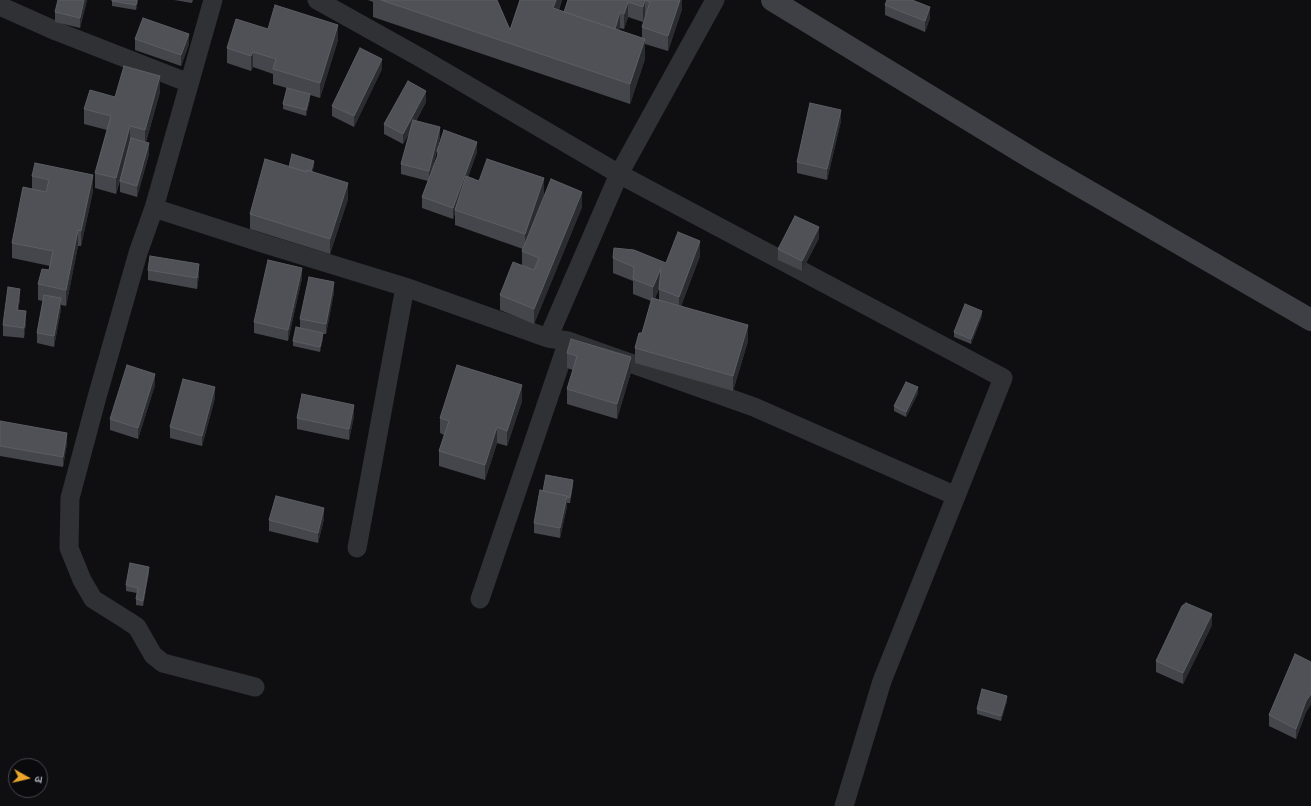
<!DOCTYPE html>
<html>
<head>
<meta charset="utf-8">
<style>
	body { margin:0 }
	#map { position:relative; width:1311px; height:806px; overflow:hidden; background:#0f0f11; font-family:"DM Sans","Noto Sans Devanagari",sans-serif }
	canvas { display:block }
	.north { position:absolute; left:8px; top:758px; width:40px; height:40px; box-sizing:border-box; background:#0a0a0c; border:1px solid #46484e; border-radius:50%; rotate:98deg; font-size:11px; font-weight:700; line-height:16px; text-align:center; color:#a1a6b1 }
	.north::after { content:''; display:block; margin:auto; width:14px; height:18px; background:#eca62c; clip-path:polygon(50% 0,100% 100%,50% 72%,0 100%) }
</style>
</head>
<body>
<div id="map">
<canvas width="1311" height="806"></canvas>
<div class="north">उ</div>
</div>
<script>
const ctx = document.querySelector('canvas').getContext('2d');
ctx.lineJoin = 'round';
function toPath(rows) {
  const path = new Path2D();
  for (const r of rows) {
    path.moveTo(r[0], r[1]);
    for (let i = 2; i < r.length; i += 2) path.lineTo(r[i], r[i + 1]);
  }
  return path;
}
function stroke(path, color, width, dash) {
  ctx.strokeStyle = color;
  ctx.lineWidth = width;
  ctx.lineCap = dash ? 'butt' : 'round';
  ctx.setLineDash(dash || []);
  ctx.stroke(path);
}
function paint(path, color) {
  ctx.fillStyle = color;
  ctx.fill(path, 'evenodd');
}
const minor = toPath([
	[213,0,154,208,262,243,405,287,548,338,568,341,754,407,956,496,1003,378,619,174,715,0],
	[317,0,421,58,619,174,548,338],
	[0,6,56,31,189,83],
	[154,208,138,253,97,397,70,498,69,548,82,580,93,599,128,621,137,627,153,655,163,663,255,687],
	[357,548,405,287],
	[480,599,568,341],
	[844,806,882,681,956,496]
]);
const secondary = toPath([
	[772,0,1033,159,1311,320]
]);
const wall = toPath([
	[87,0,80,28,55,22,55,12],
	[112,0,138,0,136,10,112,6],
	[174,0,193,0,192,3],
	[368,0,497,0,510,30,520,0,562,0,559,10,564,12,568,0,682,0,682,9,668,51,645,44,645,59,630,104,373,17,373,2],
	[645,15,646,16,642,27,642,38,619,30,620,28,624,29,628,17,643,22],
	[885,5,930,18,925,32,885,15],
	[268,29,338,40,320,98,310,95,310,99,306,116,283,109,283,104,287,88,273,84,273,74,253,67,251,71,227,63,227,48],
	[135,39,189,44,181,66,135,50],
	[382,69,354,127,332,116,332,106],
	[160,92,146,142,149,154,137,197,120,192,120,181,116,194,95,188,95,173,107,130,84,124,84,109,115,97],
	[426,102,416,121,440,137,437,151,477,152,468,177,479,181,544,194,536,216,582,207,534,324,500,310,500,295,522,265,522,251,523,249,455,225,455,213,453,219,422,208,422,197,428,181,401,174,401,164,410,132,403,144,384,134,384,124],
	[437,151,437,157,432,170],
	[841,121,827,180,797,173,797,162],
	[314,166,312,172,348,199,330,254,250,229,250,214,289,167],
	[32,176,93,191,81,246,78,246,66,306,61,305,61,309,54,347,37,343,37,333,43,301,38,300,38,284,49,270,50,266,12,258,12,243,32,189],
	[819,238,802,271,778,260,778,249],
	[700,256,681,306,748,341,733,391,635,363,635,348,642,333,651,301,633,294,633,281,613,273,613,258,666,263],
	[659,289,659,300,655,298],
	[148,270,199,275,197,289,148,280],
	[302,278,288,341,254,333,254,322],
	[334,292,326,334,323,334,323,338,320,352,293,346,293,341,300,328,300,319],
	[20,299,18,310,26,322,24,338,3,336,3,325],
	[982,316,971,344,954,337,954,332],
	[567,353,631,372,617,419,567,404,567,389,573,370,567,368],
	[155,385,138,439,110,430,110,419],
	[918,393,906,417,894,411,894,406],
	[215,398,202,446,170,438,170,427],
	[522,401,507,446,497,443,485,480,439,466,439,451,444,435,440,433,440,418],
	[354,416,349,440,297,429,297,418],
	[0,421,67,443,63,467,0,456],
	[573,485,570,503,567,503,567,506,560,538,534,533,534,523],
	[324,519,318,543,269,531,269,520],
	[149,572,143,606,136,605,136,599,137,593,126,591,126,585],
	[1212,625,1183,684,1156,672,1156,661],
	[1311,662,1311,704,1306,712,1296,739,1269,726,1269,715],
	[1007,701,1001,721,977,714,977,709]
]);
const shadedWall = toPath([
	[84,0,87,0,80,28,80,18],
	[137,0,138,0,136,10,136,5],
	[556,0,562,0,553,27,553,8],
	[645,0,645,15,643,22,643,7],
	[680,0,682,0,682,9,668,51,668,36],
	[628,2,628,17,624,29,624,14],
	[930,7,930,18,925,32,925,21],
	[620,12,620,28,614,46,614,31],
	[338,25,338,40,320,98,320,83],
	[189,34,189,44,181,66,181,55],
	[645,39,645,59,630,104,630,84],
	[253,52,253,67,251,71,251,56],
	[382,59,382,69,354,127,354,116],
	[160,76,160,92,145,145,145,130],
	[426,91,426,102,403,144,403,134],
	[310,94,310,99,306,116,306,110],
	[841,110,841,121,827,180,827,169],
	[130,126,130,141,116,194,116,178],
	[440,127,440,137,429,181,429,171],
	[477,142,477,152,456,210,455,210,455,213,453,219,453,208],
	[149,143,149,154,137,197,137,186],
	[314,161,314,166,309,183,309,177],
	[93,175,93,191,81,246,81,231],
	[544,178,544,194,525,249,525,234],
	[348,183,348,199,330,254,330,239],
	[582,192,582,207,534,324,534,309],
	[819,227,819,238,802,271,802,261],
	[78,230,78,246,66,306,66,290],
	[700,241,700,256,679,312,679,297],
	[199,264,199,275,197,289,197,278],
	[302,268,302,278,288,341,288,330],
	[661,268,661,283,653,302,653,287],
	[334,282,334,292,326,334,326,324],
	[20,289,20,299,17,321,17,310],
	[61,298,61,309,54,347,54,336],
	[26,311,26,322,24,338,24,328],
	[982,311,982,316,971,344,971,339],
	[748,325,748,341,733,391,733,376],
	[323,333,323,338,320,352,320,347],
	[631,357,631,372,617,419,617,404],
	[155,374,155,385,138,439,138,428],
	[522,385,522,401,507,446,507,431],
	[215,387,215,398,202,446,202,436],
	[918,387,918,393,906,417,906,412],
	[354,405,354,416,349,440,349,429],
	[497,427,497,443,485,480,485,465],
	[67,433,67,443,63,467,63,457],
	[573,480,573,485,570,503,570,498],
	[567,496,567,506,560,538,560,528],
	[324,508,324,519,318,543,318,533],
	[149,567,149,572,143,606,143,601],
	[1212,614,1212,625,1183,684,1183,673],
	[1311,694,1311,704,1306,712,1296,739,1296,729,1306,701],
	[1007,696,1007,701,1001,721,1001,716]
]);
const building = toPath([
	[58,0,84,0,80,18,55,12,58,0],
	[112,0,137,0,136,5,112,1,112,0],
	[381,0,497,0,510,30,520,0,556,0,553,8,645,39,630,84,381,0],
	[568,0,680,0,668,36,642,27,650,2,645,0,643,7,628,2,624,14,620,12,615,29,564,12,568,0],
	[887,0,912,0,930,7,925,21,885,5,887,0],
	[275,5,338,25,320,83,273,69,276,59,253,52,251,56,227,48,236,19,268,29,275,5],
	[143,18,189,34,181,55,135,39,143,18],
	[360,48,382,59,354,116,332,106,360,48],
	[124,66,160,76,145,130,130,126,116,178,95,173,111,116,84,109,90,90,115,97,124,66],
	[408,81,426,91,403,134,384,124,408,81],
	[287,88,310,94,306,110,283,104,287,88],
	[810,103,841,110,827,169,797,162,810,103],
	[413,120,440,127,429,171,401,164,413,120],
	[444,130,477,142,453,208,422,197,439,152,437,151,444,130],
	[131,138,149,143,137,186,120,181,131,138],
	[292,154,314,161,311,171,307,170,307,172,289,167,292,154],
	[265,159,307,172,307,170,348,183,330,239,250,214,265,159],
	[487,159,544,178,525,234,455,210,466,176,479,181,487,159],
	[35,163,93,175,81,231,78,230,66,290,38,284,42,269,49,270,53,251,12,243,23,187,46,192,49,180,32,176,35,163],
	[551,179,582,192,534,309,500,295,513,262,534,270,539,258,522,251,551,179],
	[795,216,819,227,802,261,778,249,795,216],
	[678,232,700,241,679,297,659,289,661,268,653,287,633,279,634,267,613,258,614,248,634,250,666,263,678,232],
	[150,256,199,264,197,278,148,270,150,256],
	[268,260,302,268,288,330,254,322,268,260],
	[309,277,334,282,326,324,300,319,309,277],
	[8,287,20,289,17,310,26,311,24,328,3,325,8,287],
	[44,295,61,298,54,336,37,333,44,295],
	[652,298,748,325,733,376,635,348,639,333,642,333,652,298],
	[965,304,982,311,971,339,954,332,965,304],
	[296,327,323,333,320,347,293,341,296,327],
	[571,339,631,357,617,404,567,389,577,356,567,353,571,339],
	[127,365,155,374,138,428,110,419,127,365],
	[457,365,522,385,507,431,497,427,485,465,439,451,449,421,440,418,457,365],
	[183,379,215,387,202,436,170,427,183,379],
	[906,382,918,387,906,412,894,406,906,382],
	[302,394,354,405,349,429,297,418,302,394],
	[0,421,67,433,63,457,0,446,0,421],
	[546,475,573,480,570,498,567,497,567,496,543,491,546,475],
	[540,490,567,496,560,528,534,523,540,490],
	[276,496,324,508,318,533,269,520,276,496],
	[130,563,149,567,143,601,136,599,138,588,126,585,130,563],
	[1186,603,1212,614,1183,673,1156,661,1182,606,1186,603],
	[1295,654,1311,662,1311,694,1306,701,1296,729,1269,715,1295,654],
	[982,689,1007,696,1001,716,977,709,982,689]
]);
stroke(minor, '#303135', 19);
stroke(secondary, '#3f4045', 22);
paint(wall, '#45464c');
paint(shadedWall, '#2b2c30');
paint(building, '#4f5157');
stroke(building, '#5c5e65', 1);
</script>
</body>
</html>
